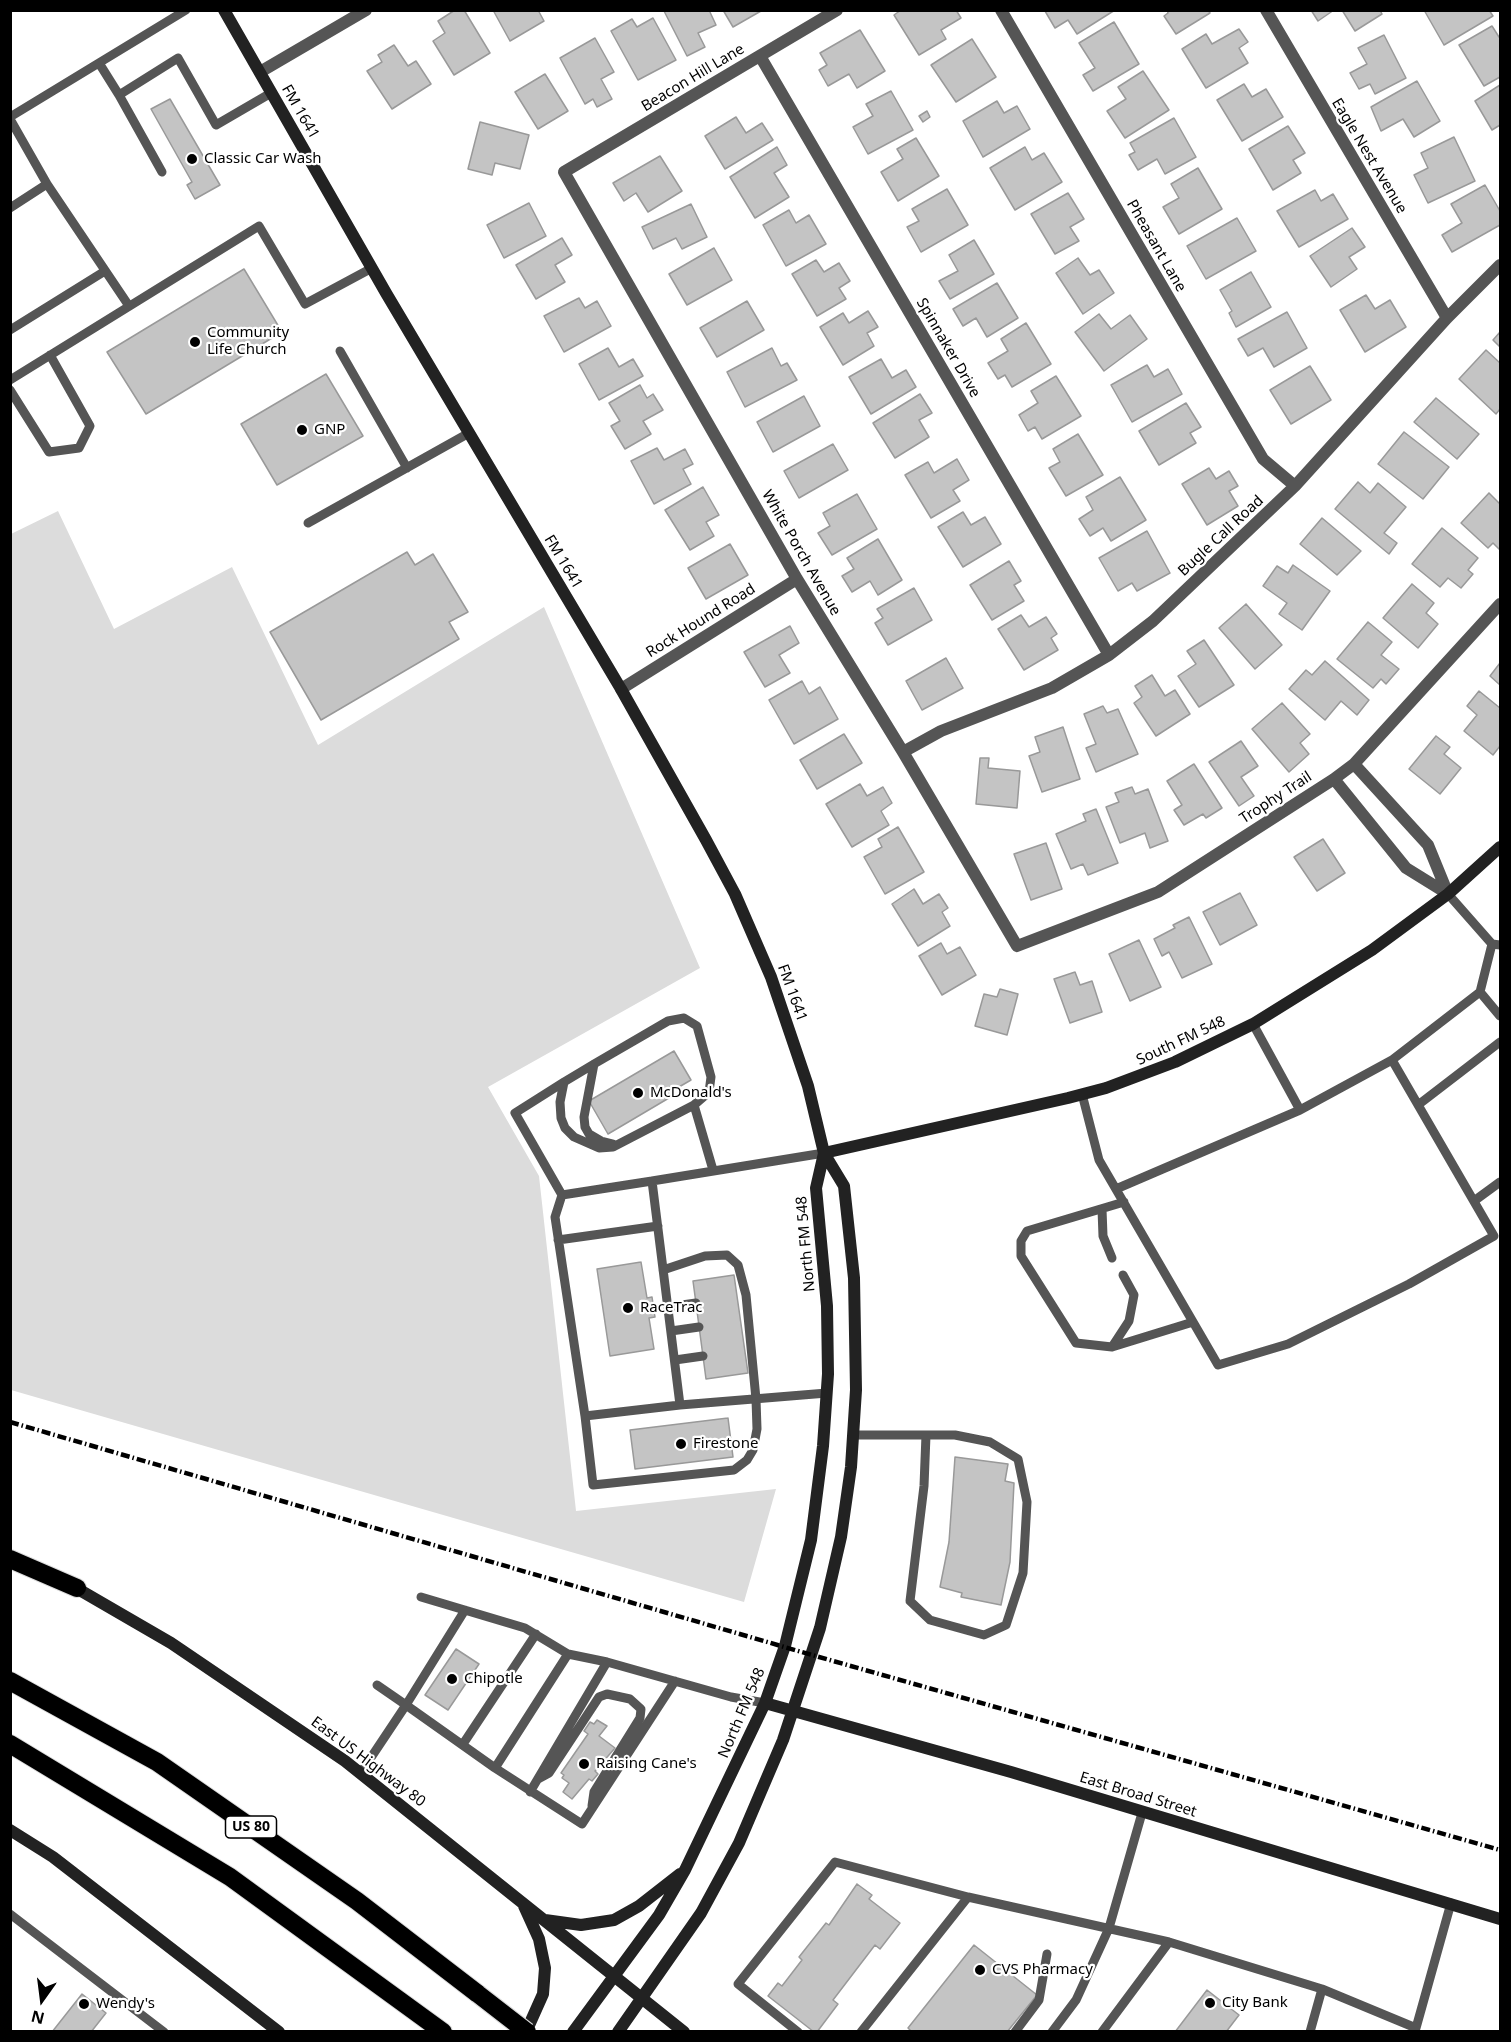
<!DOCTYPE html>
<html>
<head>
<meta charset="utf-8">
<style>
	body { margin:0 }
	#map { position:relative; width:1511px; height:2042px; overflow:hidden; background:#fff; font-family:"Noto Sans",sans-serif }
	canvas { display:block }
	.frame { position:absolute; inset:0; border:12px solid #000; pointer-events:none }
	.north { position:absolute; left:12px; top:1970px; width:60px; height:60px; -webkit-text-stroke:4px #fff; paint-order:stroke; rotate:194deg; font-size:16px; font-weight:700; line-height:24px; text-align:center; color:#000 }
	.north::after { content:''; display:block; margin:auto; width:21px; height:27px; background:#000; clip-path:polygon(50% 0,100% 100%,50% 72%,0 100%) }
</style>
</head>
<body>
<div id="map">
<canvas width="1511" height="2042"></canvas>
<div class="frame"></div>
<div class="north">N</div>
</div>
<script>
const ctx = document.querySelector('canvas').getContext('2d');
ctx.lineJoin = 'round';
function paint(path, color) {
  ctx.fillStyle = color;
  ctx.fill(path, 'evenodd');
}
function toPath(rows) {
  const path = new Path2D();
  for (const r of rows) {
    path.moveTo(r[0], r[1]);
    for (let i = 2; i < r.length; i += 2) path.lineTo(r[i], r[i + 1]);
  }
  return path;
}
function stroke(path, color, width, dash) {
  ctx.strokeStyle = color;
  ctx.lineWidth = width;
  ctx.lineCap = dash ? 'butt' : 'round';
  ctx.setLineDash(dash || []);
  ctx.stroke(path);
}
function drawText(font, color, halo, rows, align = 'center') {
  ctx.font = font + ' "Noto Sans",sans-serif';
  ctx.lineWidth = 4.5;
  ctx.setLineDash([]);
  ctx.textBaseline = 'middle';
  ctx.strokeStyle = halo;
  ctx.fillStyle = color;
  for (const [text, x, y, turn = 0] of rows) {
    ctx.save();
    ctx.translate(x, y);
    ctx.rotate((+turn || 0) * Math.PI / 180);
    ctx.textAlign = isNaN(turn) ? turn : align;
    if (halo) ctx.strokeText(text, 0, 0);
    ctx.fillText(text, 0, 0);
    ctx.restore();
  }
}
const green = toPath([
	[58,511,114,629,232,567,318,745,544,607,700,968,488,1087,539,1176,576,1511,776,1489,744,1602,11,1390,11,534]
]);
const building = toPath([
	[455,10,464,10,490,53,454,75,433,41,445,33,438,21,455,10],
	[493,10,538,10,544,21,510,41,493,10],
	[709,10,716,25,698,33,705,47,687,56,664,11,709,10],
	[723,10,760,10,761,11,733,27,723,10],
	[901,10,956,10,961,18,941,30,946,39,919,55,894,15,901,10],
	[1115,10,1077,34,1068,20,1055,28,1045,11,1115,10],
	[1167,10,1208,10,1210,13,1176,34,1164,16,1168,13,1167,10],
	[1311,10,1334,10,1318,21,1311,10],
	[1342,10,1380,10,1382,14,1355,31,1342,10],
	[1424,10,1489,10,1493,16,1444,45,1424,10],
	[653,18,676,60,638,80,611,31,632,19,637,27,653,18],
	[1114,22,1139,64,1093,91,1083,75,1095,68,1079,43,1114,22],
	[1492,26,1499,37,1500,36,1500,77,1484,86,1459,45,1492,26],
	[1239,29,1248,42,1239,48,1248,63,1206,88,1182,49,1206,34,1212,44,1239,29],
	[860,30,885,71,857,88,849,74,828,86,819,70,827,65,820,53,860,30],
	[1384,35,1406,78,1375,94,1370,84,1359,89,1350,73,1367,64,1358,48,1384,35],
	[595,38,614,72,601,79,612,99,597,107,593,99,585,104,560,58,595,38],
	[972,39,996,77,956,102,931,65,972,39],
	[394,45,408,66,416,61,431,84,392,109,367,71,382,62,378,55,394,45],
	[1143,71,1169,110,1125,138,1107,111,1126,99,1118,87,1143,71],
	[545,74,568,111,538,129,515,92,545,74],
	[1417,81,1440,121,1414,137,1403,119,1381,131,1371,107,1417,81],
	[1244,84,1252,97,1266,89,1283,117,1242,141,1217,100,1244,84],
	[1500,85,1500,125,1492,130,1475,101,1500,85],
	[891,91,913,130,868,154,853,127,873,116,866,104,891,91],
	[170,99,220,185,195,199,187,185,192,182,151,109,170,99],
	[997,101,1004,113,1017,106,1030,129,983,157,963,121,997,101],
	[927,111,930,117,923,122,919,116,927,111],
	[736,117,746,133,762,123,773,140,725,169,705,136,736,117],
	[1174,118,1196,157,1165,174,1157,159,1138,170,1129,155,1135,152,1130,143,1174,118],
	[480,122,529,135,520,169,495,163,492,175,468,169,480,122],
	[1288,126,1305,153,1293,160,1301,173,1273,190,1249,149,1288,126],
	[1454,137,1475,181,1428,203,1414,175,1428,168,1421,153,1454,137],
	[916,138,939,176,898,201,881,172,903,159,897,149,916,138],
	[777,147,787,165,774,173,789,197,755,218,730,177,777,147],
	[1025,147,1032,160,1044,153,1062,182,1015,210,990,168,1025,147],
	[660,156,682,191,648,212,636,193,624,201,613,183,660,156],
	[1198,168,1222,209,1179,234,1163,207,1179,198,1171,184,1198,168],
	[1485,185,1500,211,1500,225,1452,252,1442,235,1462,223,1451,204,1485,185],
	[947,189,968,225,921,252,907,227,919,221,912,209,947,189],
	[1315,190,1321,201,1333,194,1348,219,1299,247,1277,211,1315,190],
	[1068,193,1084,219,1070,227,1079,241,1055,254,1031,214,1068,193],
	[529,203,546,236,504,258,487,225,529,203],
	[691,204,707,237,682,249,676,238,653,249,642,227,691,204],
	[789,210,796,223,809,215,826,244,786,266,763,225,789,210],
	[1237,218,1256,251,1206,279,1187,246,1237,218],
	[1352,228,1365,247,1349,257,1357,269,1331,287,1310,256,1352,228],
	[562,238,572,255,555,265,565,282,536,299,516,265,562,238],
	[974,240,994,274,950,299,939,281,958,271,949,255,974,240],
	[714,248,732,280,687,305,669,274,714,248],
	[1078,258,1090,275,1099,270,1114,293,1083,314,1056,273,1078,258],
	[816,260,824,272,839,263,850,281,839,288,846,299,817,316,792,274,816,260],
	[244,269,282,332,146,414,107,352,244,269],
	[1251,272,1271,307,1236,327,1229,313,1232,311,1220,290,1251,272],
	[997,283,1018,318,987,337,976,318,963,326,953,309,997,283],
	[1366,295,1375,309,1390,300,1406,327,1365,352,1340,310,1366,295],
	[579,298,585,308,597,301,611,326,564,352,544,316,579,298],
	[747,301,764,330,717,357,700,328,747,301],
	[868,311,878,327,867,333,874,346,843,365,820,327,843,313,849,323,868,311],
	[1287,312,1307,348,1274,367,1263,348,1248,356,1238,339,1287,312],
	[1099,314,1111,329,1130,315,1147,339,1104,371,1075,332,1099,314],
	[1026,323,1051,364,1012,387,1005,375,998,379,988,363,1008,351,1001,339,1026,323],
	[1500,332,1500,347,1493,340,1500,332],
	[608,348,619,367,633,359,643,376,599,400,579,364,608,348],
	[772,348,781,366,787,363,797,380,745,407,727,372,772,348],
	[1486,350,1500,363,1500,409,1496,414,1459,379,1486,350],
	[881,359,892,378,906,370,916,387,871,414,849,377,881,359],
	[1147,365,1154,377,1168,369,1182,394,1132,422,1111,385,1147,365],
	[1310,366,1331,400,1291,424,1270,390,1310,366],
	[326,374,363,436,277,485,241,424,326,374],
	[1056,376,1081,416,1042,439,1035,427,1028,431,1019,415,1038,403,1031,391,1056,376],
	[640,385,647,398,653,394,663,410,643,421,651,434,625,449,611,426,620,421,609,403,640,385],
	[920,394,932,413,919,420,929,437,895,458,873,423,920,394],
	[804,396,820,426,773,452,757,422,804,396],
	[1436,398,1479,434,1457,459,1414,422,1436,398],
	[1186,403,1201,427,1190,433,1196,443,1159,465,1139,431,1186,403],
	[1404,432,1449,467,1423,499,1378,464,1404,432],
	[1078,434,1103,475,1066,496,1049,468,1060,462,1053,449,1078,434],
	[833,444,848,470,799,498,784,471,833,444],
	[657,448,664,460,685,449,693,464,683,469,691,484,654,504,631,461,657,448],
	[957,459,969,480,953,490,960,501,931,518,905,475,928,462,934,473,957,459],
	[1209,468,1216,479,1229,471,1238,486,1229,491,1238,506,1207,525,1182,484,1209,468],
	[1120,477,1146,520,1111,541,1103,528,1090,536,1079,519,1093,510,1086,497,1120,477],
	[1358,482,1370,493,1378,483,1406,507,1384,533,1397,543,1389,554,1335,509,1358,482],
	[703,487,719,515,706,522,714,536,690,550,665,510,703,487],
	[1489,493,1500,504,1500,550,1493,543,1488,548,1461,523,1489,493],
	[857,494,877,529,832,555,818,533,830,526,823,513,857,494],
	[963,512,971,525,985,517,1001,544,963,567,938,527,963,512],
	[1322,518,1361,551,1337,575,1300,544,1322,518],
	[1442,528,1478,558,1468,570,1473,574,1461,588,1448,578,1440,587,1412,564,1442,528],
	[1147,531,1170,573,1137,591,1132,583,1118,591,1099,558,1147,531],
	[878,539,902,580,878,595,870,581,852,592,842,576,854,569,847,558,878,539],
	[730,544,748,575,706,599,688,568,730,544],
	[407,552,415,565,433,554,468,612,449,622,459,639,321,720,270,632,407,552],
	[1009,561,1021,581,1014,585,1024,601,992,620,970,585,1009,561],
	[1293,565,1330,591,1302,630,1279,614,1287,603,1263,586,1277,566,1288,573,1293,565],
	[1412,584,1434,603,1426,613,1438,624,1418,648,1383,618,1412,584],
	[914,588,932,620,888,645,875,623,883,618,877,609,914,588],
	[1246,604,1282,645,1255,669,1219,628,1246,604],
	[1021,615,1029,627,1046,617,1057,634,1051,638,1058,650,1024,670,998,629,1021,615],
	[1368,622,1392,642,1381,655,1399,669,1386,684,1381,679,1373,688,1337,659,1368,622],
	[790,626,799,643,779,655,790,673,765,687,744,652,790,626],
	[1204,640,1234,685,1199,707,1178,676,1196,664,1187,651,1204,640],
	[946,658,963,688,922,710,906,681,946,658],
	[1325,661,1369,700,1357,715,1341,701,1325,720,1289,689,1306,670,1312,675,1325,661],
	[1500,663,1500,685,1490,676,1500,663],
	[1152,675,1165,696,1175,690,1190,714,1156,736,1134,703,1142,697,1135,686,1152,675],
	[802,681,809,694,820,687,838,719,794,744,769,700,802,681],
	[1479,691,1500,708,1500,746,1493,755,1464,731,1477,715,1467,706,1479,691],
	[1282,703,1310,734,1300,743,1309,754,1289,772,1252,729,1282,703],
	[1103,706,1107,713,1118,709,1138,754,1096,772,1086,748,1096,744,1084,714,1103,706],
	[1063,727,1080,779,1042,792,1029,756,1040,752,1035,737,1063,727],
	[844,734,862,763,817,789,800,760,844,734],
	[1436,736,1450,747,1444,754,1461,768,1440,794,1409,769,1436,736],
	[1241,741,1258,766,1241,777,1254,796,1239,806,1209,762,1241,741],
	[980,758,989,758,988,768,1020,771,1017,808,976,804,980,758],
	[1194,764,1222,808,1206,818,1203,814,1184,825,1174,810,1182,805,1167,781,1194,764],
	[860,784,867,796,883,787,892,803,881,811,889,825,852,847,826,804,860,784],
	[1132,787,1135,794,1148,789,1168,841,1150,848,1145,833,1120,843,1106,807,1119,802,1115,793,1132,787],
	[1096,809,1118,863,1088,875,1083,864,1071,869,1056,834,1086,821,1083,814,1096,809],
	[898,827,924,872,885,894,864,857,882,847,878,839,898,827],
	[1323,839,1345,873,1317,891,1294,857,1323,839],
	[1046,843,1062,889,1031,900,1014,854,1046,843],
	[914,889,923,904,939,894,948,908,942,912,950,926,918,946,892,904,914,889],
	[1240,893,1257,925,1220,945,1203,912,1240,893],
	[1189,917,1212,964,1182,978,1169,952,1162,956,1154,939,1175,928,1173,925,1189,917],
	[1139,940,1161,987,1130,1001,1109,954,1139,940],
	[941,943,947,954,960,947,976,975,942,995,919,956,941,943],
	[1075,972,1080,985,1092,981,1102,1012,1070,1023,1054,979,1075,972],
	[1000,989,1018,994,1007,1035,975,1026,984,994,997,997,1000,989],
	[674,1051,691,1080,672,1091,674,1095,608,1134,589,1101,674,1051],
	[641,1262,647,1298,652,1297,655,1317,649,1318,654,1349,610,1356,597,1269,641,1262],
	[734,1275,748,1373,706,1379,693,1281,734,1275],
	[728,1418,733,1457,635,1469,630,1430,728,1418],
	[955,1457,1008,1464,1005,1481,1014,1483,1010,1562,1001,1605,961,1597,962,1593,940,1587,949,1542,955,1457],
	[456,1649,479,1664,448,1710,425,1695,456,1649],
	[597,1720,607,1726,599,1736,615,1748,595,1771,598,1774,592,1781,589,1779,572,1799,563,1792,569,1783,562,1778,564,1775,561,1773,588,1734,584,1731,590,1722,594,1724,597,1720],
	[857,1884,872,1895,869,1899,900,1923,880,1949,875,1945,833,2000,838,2004,817,2032,814,2032,768,1996,778,1983,782,1986,802,1960,799,1957,826,1923,829,1925,857,1884],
	[974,1945,1037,1995,1007,2032,912,2032,908,2028,974,1945],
	[1207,1990,1239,2015,1226,2032,1175,2032,1207,1990],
	[82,1994,106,2013,91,2032,52,2032,82,1994]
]);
const service = toPath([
	[99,63,119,95,178,58,216,125,271,93],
	[119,95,162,172],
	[10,117,186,10],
	[10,119,47,184,10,208],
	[47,184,129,306],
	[10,330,105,271],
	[340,351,407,468],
	[10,380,259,226,305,304,372,268],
	[10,390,49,452,79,448,90,426,50,355],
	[308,523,469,433],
	[1448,894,1492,944,1500,945],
	[1480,992,1500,1016],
	[1253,1024,1300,1110],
	[1392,1060,1480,992,1492,944],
	[594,1064,584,1117,585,1127,589,1134,601,1141,613,1144],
	[1082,1094,1099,1160,1218,1365,1288,1344,1409,1284,1494,1236,1392,1060,1300,1110,1116,1189],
	[694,1105,713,1170],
	[1418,1105,1500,1042],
	[824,1153,652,1181,680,1405,827,1393],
	[652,1181,562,1195,555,1217,585,1416,680,1405],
	[562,1195,515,1113,564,1082,594,1064,668,1021,684,1018,697,1026,711,1077,709,1092,694,1105,613,1147,599,1148,574,1137,565,1128,561,1118,560,1102,564,1082],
	[1474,1201,1500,1182],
	[1124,1202,1027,1231,1021,1241,1021,1256,1076,1343,1112,1347,1193,1322],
	[1102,1209,1103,1236,1112,1258],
	[558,1240,658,1226],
	[668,1307,696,1303],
	[671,1331,699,1327],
	[1112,1347,1129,1321,1134,1295,1123,1275],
	[675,1360,703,1356],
	[585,1416,593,1485,734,1470,747,1460,753,1450,757,1429,756,1399,746,1295,738,1265,727,1255,705,1256,663,1270],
	[853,1435,955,1435,990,1442,1018,1459,1027,1502,1023,1573,1006,1625,984,1635,930,1620,910,1601,924,1486,926,1435],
	[421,1597,525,1628,568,1654],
	[377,1685,406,1705,465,1610],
	[463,1744,536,1634],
	[495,1768,568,1654,607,1662,731,1697,765,1703],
	[360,1774,406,1705,495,1768,582,1824,675,1681],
	[538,1779,549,1773,599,1697,607,1694,630,1699,641,1709,640,1718,594,1792,592,1806],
	[530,1792,607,1662],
	[10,1914,164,2032],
	[798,2032,738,1984,835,1862,968,1897,1169,1942,1322,1989,1416,2028,1451,1903],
	[861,2032,968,1897],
	[1015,2032,1039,2000,1047,1954],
	[1052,2032,1076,2000,1109,1928,1142,1813],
	[1102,2032,1169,1942],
	[1310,2032,1322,1989]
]);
const minor = toPath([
	[837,10,564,172,797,579,903,752,1017,946,1158,892,1334,779,1354,764,1500,604],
	[1001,10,1263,459,1295,486],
	[1266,10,1447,318],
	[760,56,1109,655],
	[260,72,366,10],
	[621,689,797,579],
	[903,752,941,731,1052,688,1109,655,1153,621,1295,486,1447,318,1500,265],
	[1354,764,1428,845,1448,894],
	[1334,779,1406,868,1448,894]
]);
const secondary = toPath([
	[224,10,386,293,621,689,706,840,735,894,771,977,808,1086,824,1153,844,1186,854,1278,856,1390,851,1467,841,1537,820,1628,783,1740,739,1843,701,1913,618,2032],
	[824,1153,1068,1098,1106,1088,1175,1062,1253,1024,1372,950,1448,894,1500,847],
	[71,1585,171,1643,345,1761,684,2032],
	[765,1703,1011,1772,1500,1919],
	[10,1830,53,1857,279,2032],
	[524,1906,539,1939,545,1968,543,1994,526,2032],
	[545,1920,581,1925,614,1920,639,1906,680,1874],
	[573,2032,659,1915,685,1870,765,1703,785,1646,811,1540,823,1446,828,1374,827,1306,816,1188,824,1153]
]);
const motorway = toPath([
	[10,1559,77,1588],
	[10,1681,157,1762,357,1901,478,1994],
	[10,1744,230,1877,443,2032]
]);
const rail = toPath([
	[10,1422,812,1655,1500,1850]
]);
const motorwayBridge = toPath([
	[478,1994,527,2032]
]);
const markers = [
	[192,159,6,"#000"],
	[195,342,6,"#000"],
	[302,430,6,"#000"],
	[638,1093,6,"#000"],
	[628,1308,6,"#000"],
	[681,1444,6,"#000"],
	[452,1679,6,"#000"],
	[584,1764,6,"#000"],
	[980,1970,6,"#000"],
	[1210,2003,6,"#000"],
	[84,2004,6,"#000"]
];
const shields = [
	[251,1827,51]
];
const shieldNames = [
	["US 80",251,1827]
];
const streetNames = [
	["Beacon Hill Lane",693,78,-31],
	["FM 1641",300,112,60],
	["Eagle Nest Avenue",1369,156,59],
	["Pheasant Lane",1156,246,60],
	["Spinnaker Drive",948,348,60],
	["Bugle Call Road",1221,536,-43],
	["White Porch Avenue",801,553,60],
	["FM 1641",563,562,59],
	["Rock Hound Road",701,621,-32],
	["Trophy Trail",1276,798,-33],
	["FM 1641",792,993,70],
	["South FM 548",1181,1041,-25],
	["North FM 548",806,1244,-95],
	["North FM 548",742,1713,-67],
	["East US Highway 80",368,1762,37],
	["East Broad Street",1138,1795,17]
];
const poiNames = [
	["Classic Car Wash",204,159],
	["Community",207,333],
	["Life Church",207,350],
	["GNP",314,430],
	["McDonald's",650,1093],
	["RaceTrac",640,1308],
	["Firestone",693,1444],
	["Chipotle",464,1679],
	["Raising Cane's",596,1764],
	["CVS Pharmacy",992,1970],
	["City Bank",1222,2003],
	["Wendy's",96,2004]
];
paint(green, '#dcdcdc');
paint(building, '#c4c4c4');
stroke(building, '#999', 1.5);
stroke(motorway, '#dbdbdb', 20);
stroke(service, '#555', 9);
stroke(minor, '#555', 12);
stroke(secondary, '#222', 12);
stroke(motorway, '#000', 18);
stroke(rail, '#000', 4.5, [9, 3, 1.5, 3]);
stroke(motorwayBridge, '#dbdbdb', 20, []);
stroke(motorwayBridge, '#000', 18);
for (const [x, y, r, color] of markers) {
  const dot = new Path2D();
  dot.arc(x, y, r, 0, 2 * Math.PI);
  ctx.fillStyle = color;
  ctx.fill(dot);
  stroke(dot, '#fff', 2);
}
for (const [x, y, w] of shields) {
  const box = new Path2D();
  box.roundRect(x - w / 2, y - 11, w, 22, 4.5);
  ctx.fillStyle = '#fff';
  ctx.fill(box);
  stroke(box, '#000', 1.5);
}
drawText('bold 14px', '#000', null, shieldNames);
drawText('15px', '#000', '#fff', streetNames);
drawText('15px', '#000', '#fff', poiNames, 'left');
</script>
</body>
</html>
